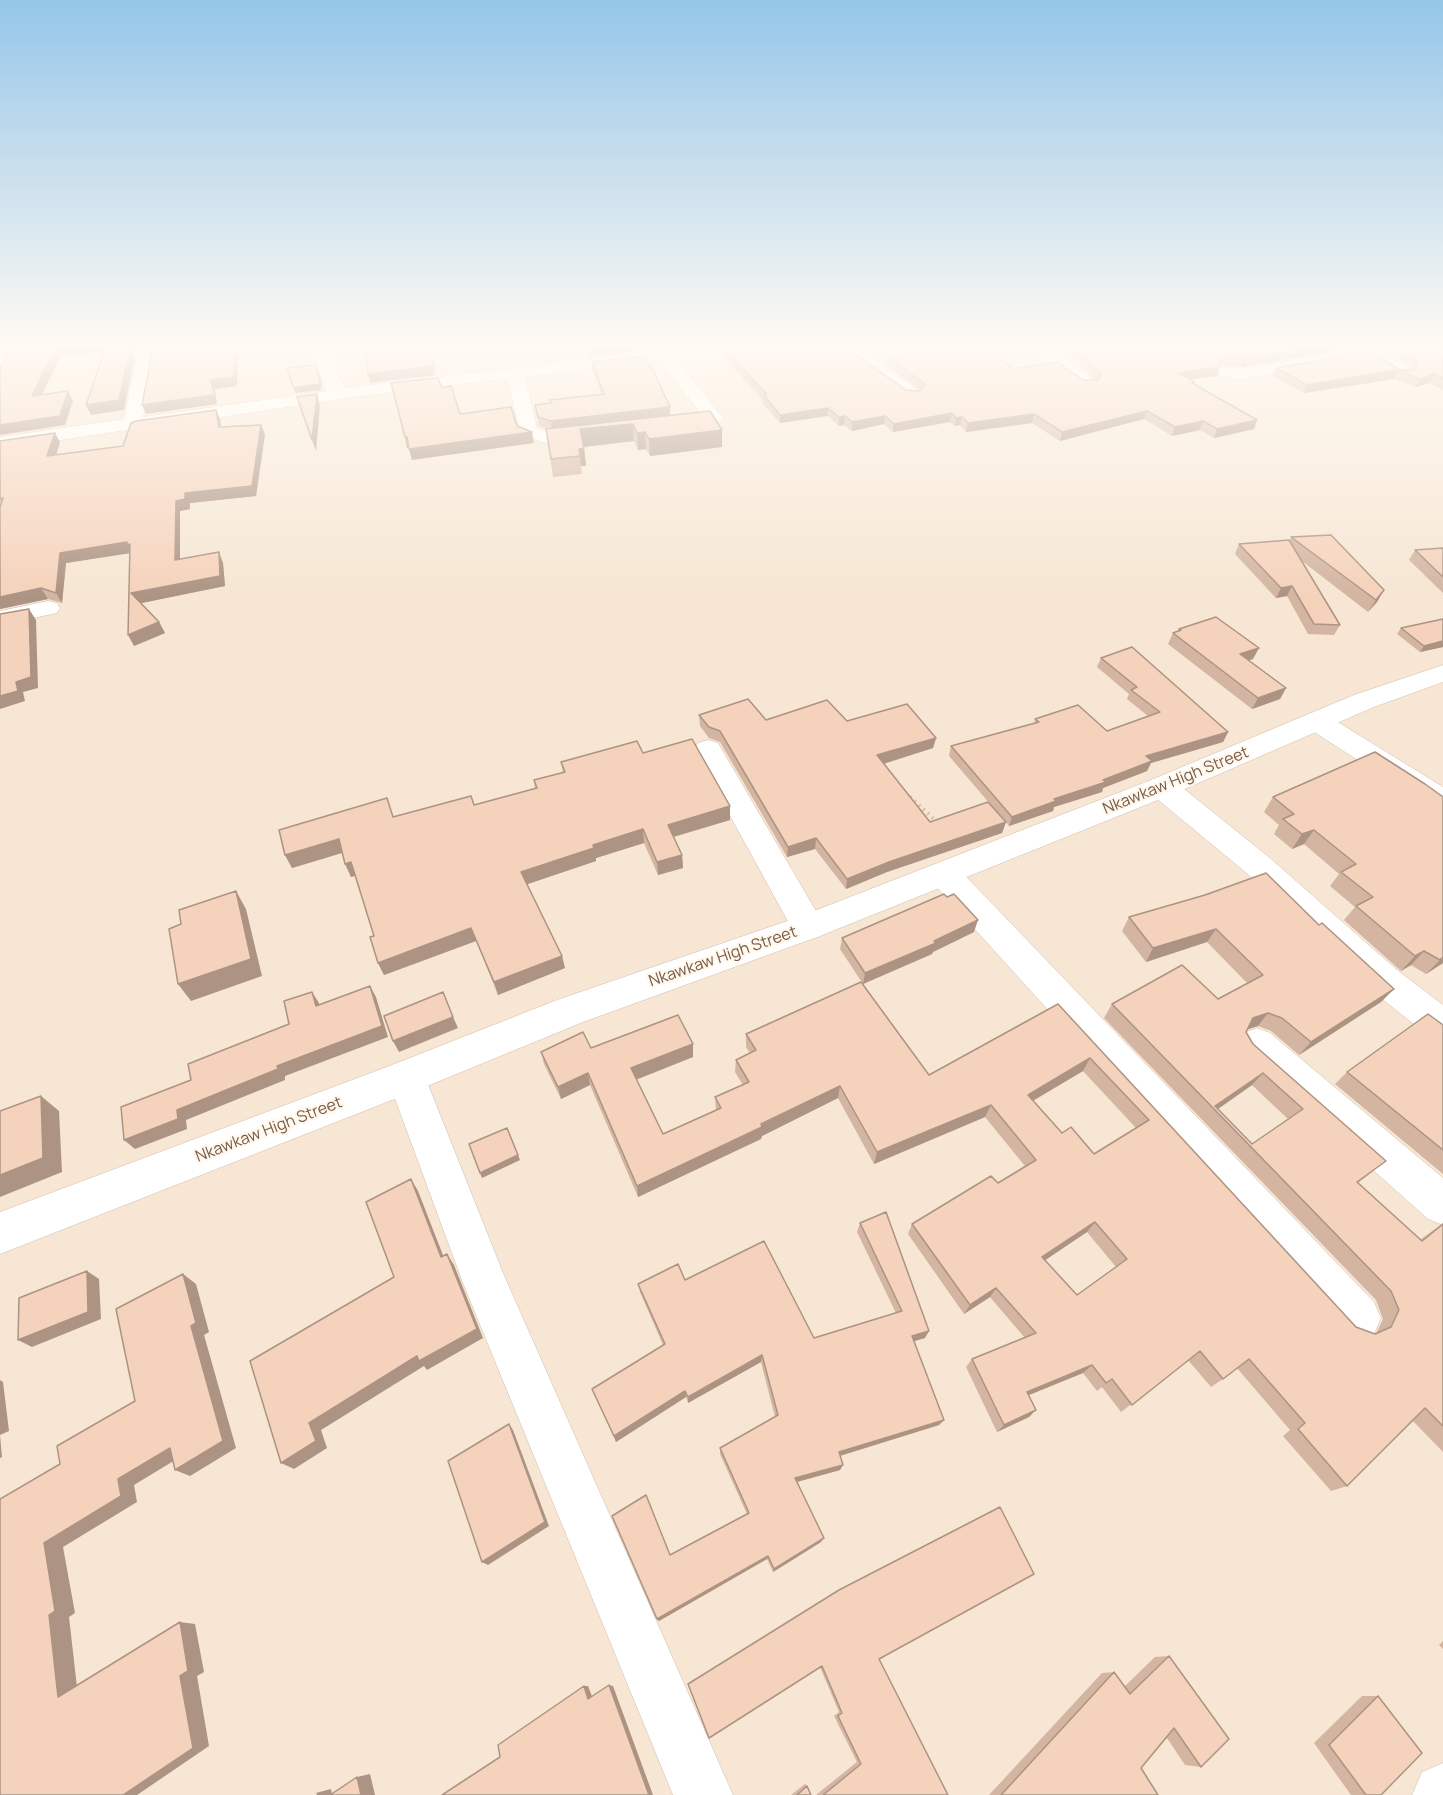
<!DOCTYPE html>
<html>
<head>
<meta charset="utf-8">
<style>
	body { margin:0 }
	canvas { display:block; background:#fef4e5 }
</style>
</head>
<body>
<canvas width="1443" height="1795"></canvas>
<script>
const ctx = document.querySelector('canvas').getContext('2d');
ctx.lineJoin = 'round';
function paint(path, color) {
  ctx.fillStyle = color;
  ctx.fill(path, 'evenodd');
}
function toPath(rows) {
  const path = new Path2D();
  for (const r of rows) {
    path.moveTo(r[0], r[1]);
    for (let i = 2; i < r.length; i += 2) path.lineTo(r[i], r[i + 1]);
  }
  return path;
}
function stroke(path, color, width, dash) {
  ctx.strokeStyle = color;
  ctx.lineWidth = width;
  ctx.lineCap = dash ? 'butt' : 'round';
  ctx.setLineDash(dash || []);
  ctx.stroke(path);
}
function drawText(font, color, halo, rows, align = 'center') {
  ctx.font = font + ' Manrope,sans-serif';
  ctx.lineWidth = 4.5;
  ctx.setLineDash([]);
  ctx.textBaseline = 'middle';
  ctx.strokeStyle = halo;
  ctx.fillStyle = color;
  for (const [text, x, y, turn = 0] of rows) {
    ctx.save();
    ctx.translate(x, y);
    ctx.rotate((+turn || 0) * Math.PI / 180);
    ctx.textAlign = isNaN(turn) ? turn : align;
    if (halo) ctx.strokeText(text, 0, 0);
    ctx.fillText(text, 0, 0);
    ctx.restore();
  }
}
const residential = toPath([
	[0,346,1443,346,1443,1795,0,1795]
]);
const path = toPath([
	[910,797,937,822]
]);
const minor = toPath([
	[139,346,156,346,156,350,197,346,269,346,261,351,154,360,143,417,327,391,310,346,327,346,344,388,702,346,760,346,752,351,677,360,723,418,721,422,678,430,671,428,668,424,671,420,701,414,660,361,525,377,537,428,553,433,592,429,599,431,602,435,599,439,592,441,552,445,521,435,507,379,403,390,140,429,132,432,127,430,0,449,0,437,124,419,139,346],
	[835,346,855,346,921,393,918,397,906,397,835,346],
	[1026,346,1047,346,1070,360,1097,383,1094,387,1088,388,1082,387,1026,346],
	[1346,346,1368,346,1409,368,1412,372,1409,376,1397,376,1346,346],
	[1319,356,1325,357,1328,361,1325,365,1241,379,1220,376,1217,372,1220,368,1226,367,1241,369,1319,356],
	[48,601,57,603,60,608,57,613,0,625,0,611,48,601],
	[1318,713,1328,716,1443,787,1443,812,1432,808,1308,728,1304,722,1308,716,1318,713],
	[708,740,718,743,820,918,825,927,820,936,808,940,796,936,694,750,698,743,708,740],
	[1162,777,1173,780,1271,859,1397,970,1443,1005,1443,1042,1430,1037,1371,990,1249,875,1151,794,1147,787,1151,780,1162,777],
	[944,862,955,865,1374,1302,1381,1318,1374,1334,1358,1341,1342,1334,933,883,928,874,933,865,944,862],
	[1257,1028,1270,1033,1443,1178,1443,1225,1428,1219,1244,1055,1238,1044,1244,1033,1257,1028],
	[406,1060,420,1065,425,1077,503,1273,733,1795,673,1795,463,1283,387,1077,392,1065,406,1060],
	[1443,1763,1443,1795,1412,1795,1422,1772,1443,1763]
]);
const secondary = toPath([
	[1443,665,1443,682,1374,707,1173,794,820,936,583,1022,420,1089,0,1254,0,1212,392,1065,557,1000,796,918,1151,780,1354,695,1443,665]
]);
const wall = toPath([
	[584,346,633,346,633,352,588,357],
	[1054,346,1347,346,1346,349,1241,367,1220,366,1220,367,1217,376,1190,379,1194,384,1257,420,1254,429,1214,438,1200,430,1172,436,1144,419,1060,441,1032,423,966,432,960,425,955,426,950,422,893,432,884,424,852,431,844,425,839,426,828,416,780,423,763,404,763,400,723,357,723,349,906,390,919,391,920,390,887,366,888,358,1013,369,1083,380,1096,380,1080,366,1081,362],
	[1374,346,1443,346,1443,390,1429,383,1416,387,1394,379,1304,393,1272,376,1276,368,1412,370,1410,366],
	[592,362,670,407,670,415,722,447,650,456,646,449,638,450,634,441,584,447,586,466,581,466,582,474,553,477,546,429,547,429,539,426,535,405,550,404,550,400,602,395,593,371],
	[216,410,220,419,221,427,265,434,256,496,190,503,190,509,180,511,180,559,223,563,225,586,141,603,159,622,165,633,134,646,129,553,66,563,62,603,48,599,0,609,0,441,60,442,56,455,123,446],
	[1291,537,1384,590,1377,602,1368,612,1302,561,1340,625,1334,635,1308,634,1287,596,1276,598,1235,554,1239,544,1290,540],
	[1443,548,1443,593,1409,560,1415,550],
	[1443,619,1443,647,1420,652,1397,634,1401,628],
	[1179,629,1253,659,1249,660,1286,688,1280,699,1252,709,1168,644,1173,633,1178,631],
	[1101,658,1228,732,1223,742,1151,763,1147,771,1103,788,1102,792,1054,807,1053,811,1009,826,1006,822,1002,833,887,872,846,889,815,849,787,857,720,742,709,738,700,726,699,715,766,720,847,721,936,738,933,748,884,764,930,822,1003,819,949,756,951,746,1034,724,1035,719,1107,731,1148,716,1127,699,1129,694,1097,667],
	[643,753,730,806,730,820,674,837,682,855,683,868,658,875,644,843,596,858,596,861,527,884,562,956,565,968,498,995,476,941,384,975,378,963,374,936,355,876,351,877,342,853,292,868,285,855,394,816,474,805,535,789,534,780,563,773,561,762],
	[1273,797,1443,797,1443,963,1426,974,1411,965,1401,971,1344,920,1355,907,1330,886,1339,874,1304,844,1292,849,1274,834,1279,825,1264,812],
	[1205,895,1381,1002,1299,1055,1271,1031,1258,1026,1248,1029,1246,1032,1253,1044,1372,1172,1358,1183,1420,1240,1443,1223,1443,1452,1413,1421,1347,1486,1331,1491,1283,1436,1290,1430,1237,1368,1223,1379,1211,1387,1188,1360,1121,1412,1102,1387,1097,1391,1083,1373,1029,1395,1029,1417,997,1432,966,1367,972,1359,1025,1338,990,1297,964,1314,908,1234,912,1224,998,1183,1025,1166,985,1117,874,1164,838,1098,762,1136,761,1139,638,1197,590,1085,561,1099,544,1064,541,1052,591,1048,693,1044,693,1057,636,1079,663,1134,716,1110,715,1097,743,1085,735,1072,736,1060,750,1053,746,1047,746,1034,929,1075,1058,1004,1356,1327,1375,1334,1376,1334,1383,1319,1376,1300,1104,1018,1112,1004,1218,999,1248,984,1207,942,1146,962,1122,931,1129,917],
	[1083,1071,1136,1128,1094,1154,1062,1133,1033,1101],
	[1252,1085,1288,1119,1252,1144,1218,1109],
	[1087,1232,1116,1267,1077,1295,1045,1260],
	[974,932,933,952,932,954,863,984,840,949,842,938],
	[1443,1025,1443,1174,1335,1084,1347,1072],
	[860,1223,925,1338,914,1341,939,1425,840,1456,843,1465,840,1470,797,1482,821,1542,773,1572,767,1559,659,1621,657,1619,670,1555,747,1514,720,1454,720,1448,775,1417,761,1362,688,1403,686,1397,616,1442,592,1389,663,1345,640,1292,638,1284,685,1280,814,1338,896,1313,857,1232],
	[1443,1641,1443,1649,1439,1645],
	[1169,1656,1201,1767,1185,1765,1167,1738,1141,1768,1158,1795,989,1795,1102,1673,1114,1672,1125,1686,1155,1657],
	[879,1659,948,1795,816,1795,857,1762,834,1716,839,1712,820,1667,688,1684],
	[1362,1696,1378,1696,1381,1795,1351,1795,1314,1743],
	[805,1784,807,1786,811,1795,791,1795]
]);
const shadedWall = toPath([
	[73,346,108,346,111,352,60,357,37,405,32,396,55,348],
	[131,346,137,346,124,410,91,415,86,405],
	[235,346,238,355,237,386,215,389,217,404,146,414,142,405,211,380],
	[427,346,442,346,433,347,434,350,428,351],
	[633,346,633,352,588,357,587,347],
	[1318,346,1347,346,1346,349,1241,367,1244,358],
	[1223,357,1217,376,1176,381,1179,373,1218,364],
	[434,366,436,375,370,383,368,374],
	[1398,370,1394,379,1304,393,1307,385],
	[1434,374,1429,383,1416,387,1420,379],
	[320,379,322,384,321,390,295,393,294,388],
	[68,391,73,401,65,425,0,435,0,425],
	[317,394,320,405,316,451,312,440],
	[670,407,670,416,552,431,551,421],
	[828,408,828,416,780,423,780,415],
	[216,410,220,419,222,436,219,427],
	[1147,411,1144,419,1060,441,1062,432],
	[952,413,950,422,893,432,894,424],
	[1034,414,1032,423,966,432,968,423],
	[845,416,844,425,839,426,839,417],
	[885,416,884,424,852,431,852,422],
	[962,417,960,425,955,426,956,418],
	[1257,420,1254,429,1214,438,1217,429],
	[1203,421,1200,430,1172,436,1175,427],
	[633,424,634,441,582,447,580,429],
	[261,425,265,434,256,496,190,503,190,509,180,511,180,571,175,560,176,501],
	[722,430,722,447,650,456,649,439],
	[532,432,534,443,412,460,409,449],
	[645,432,646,449,638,450,637,433],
	[55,433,60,442,53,466,47,456],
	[405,437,407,437,410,448,407,448],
	[584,448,586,466,581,466,579,449],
	[127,542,130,544,131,553,66,563,62,603,56,593,60,553],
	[219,552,223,563,225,586,137,604,131,593],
	[1292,586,1287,596,1276,598,1281,588],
	[41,588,48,599,0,609,0,597],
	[1384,590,1377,602,1368,612,1376,600],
	[29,609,36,620,38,688,23,692,25,701,0,709,0,696,16,682],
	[159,622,165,633,134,646,128,635],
	[1443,641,1443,647,1420,652,1424,646],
	[1259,648,1253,659,1235,665,1240,654],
	[1286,688,1280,699,1252,709,1258,698],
	[1228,732,1223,742,1151,763,1147,771,1103,788,1102,792,1054,807,1053,811,1009,826,1012,817,1054,799,1103,780,1146,756],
	[936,738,933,748,876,766,877,755],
	[730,806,730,820,669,838,668,825],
	[1006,822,1002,833,887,872,846,889,847,879,889,862],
	[643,829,644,843,596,858,596,861,525,885,521,872,593,845],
	[1314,830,1304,844,1292,849,1302,834],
	[816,838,815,849,787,857,788,847],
	[339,839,345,852,292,868,285,855],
	[682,855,683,868,658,875,657,862],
	[351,862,357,875,351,877,345,864],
	[236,891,246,909,262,976,191,1001,178,984],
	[978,920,974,932,933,952,932,954,863,984,865,973],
	[471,928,476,941,384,975,378,963],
	[1216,929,1207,942,1146,962,1153,948],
	[1424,951,1411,965,1401,971,1415,956],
	[562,956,565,968,498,995,494,982],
	[1443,957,1443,963,1426,974],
	[370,986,376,997,388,1037,285,1076,285,1080,186,1120,187,1129,135,1149,124,1140,177,1110,277,1066],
	[1394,989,1381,1002,1299,1055,1311,1042],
	[312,992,319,1003,322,1017,316,1006],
	[1268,1013,1258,1026,1243,1031,1253,1018],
	[453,1017,458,1028,399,1052,393,1041],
	[693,1044,693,1057,633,1081,631,1068],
	[1090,1058,1083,1071,1022,1107,1028,1095],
	[588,1073,590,1085,561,1099,558,1087],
	[1263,1073,1252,1085,1215,1111,1215,1106],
	[840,1086,838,1098,762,1136,761,1139,638,1197,637,1186],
	[41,1096,59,1111,62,1172,0,1197,0,1175],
	[991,1105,985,1117,874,1164,877,1152],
	[518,1155,520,1160,482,1178,480,1173],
	[411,1179,418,1191,448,1268,441,1257],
	[1095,1222,1087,1232,1035,1267,1042,1257],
	[447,1254,454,1265,483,1338,427,1370,424,1366,321,1430,327,1448,294,1469,281,1463,309,1423],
	[87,1271,99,1279,101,1319,32,1347,18,1340],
	[183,1274,196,1284,209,1332,204,1335,236,1448,190,1476,175,1470,191,1326],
	[996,1288,990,1297,964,1314,970,1305],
	[929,1331,925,1338,908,1343,912,1336],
	[762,1355,761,1362,688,1403,688,1397],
	[1092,1365,1083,1373,1019,1399,1027,1392],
	[0,1380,3,1382,9,1431,0,1435,2,1457,0,1458],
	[685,1391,686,1397,616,1442,614,1436],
	[1036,1410,1029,1417,997,1432,1004,1425],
	[944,1420,939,1425,836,1457,839,1452],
	[509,1424,513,1430,549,1526,488,1565,482,1562],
	[170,1448,185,1454,134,1485,137,1502,63,1547,75,1613,69,1617,78,1696,58,1697,49,1615,44,1543,118,1479],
	[843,1465,840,1470,793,1483,795,1478],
	[824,1538,821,1542,773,1572,774,1569],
	[768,1556,767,1559,659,1621,657,1619],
	[180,1622,195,1624,204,1672,197,1676,209,1746,137,1795,123,1795,180,1676],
	[609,1685,613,1686,653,1795,649,1795],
	[584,1686,588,1686,593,1699,588,1699],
	[370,1774,375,1795,361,1795,357,1777],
	[331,1789,332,1795,317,1795,316,1793]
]);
const building = toPath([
	[12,346,73,346,55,348,32,396,68,391,60,416,0,425,0,369,12,346],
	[106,346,131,346,119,400,86,405,106,346],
	[235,346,234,377,211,380,214,395,142,405,152,353,235,346],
	[365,346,427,346,434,366,368,374,365,346],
	[741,346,844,346,906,390,919,391,924,386,924,383,888,358,965,346,985,346,1013,369,1057,362,1083,380,1098,380,1102,374,1082,357,1088,356,1070,346,1318,346,1244,358,1223,357,1218,364,1220,367,1179,373,1195,382,1192,383,1257,420,1217,429,1203,421,1175,427,1147,411,1062,432,1034,414,968,423,962,417,956,418,952,413,894,424,885,416,852,422,845,416,839,417,828,408,780,415,764,395,767,394,723,349,741,346],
	[1393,346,1443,346,1443,379,1434,374,1420,379,1398,370,1307,385,1276,368,1368,352,1401,370,1413,370,1418,365,1414,358,1393,346],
	[643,356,654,372,670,407,551,421,538,417,535,405,551,403,550,400,604,394,592,362,643,356],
	[315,365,320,379,320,384,294,388,286,368,315,365],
	[438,378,442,388,451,386,460,414,511,407,517,426,532,432,409,449,407,437,405,437,391,383,438,378],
	[317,394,312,440,297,397,317,394],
	[216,410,219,427,261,425,252,486,185,493,185,499,176,501,175,560,219,552,220,576,131,593,159,622,128,635,130,544,127,545,127,542,60,553,56,593,41,588,0,597,0,508,3,498,0,499,0,441,55,433,47,456,123,446,131,423,136,421,216,410],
	[710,411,722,430,649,439,645,432,637,433,633,424,580,429,584,448,579,449,580,456,551,459,546,429,710,411],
	[1331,535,1384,590,1376,600,1291,537,1331,535],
	[1289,540,1340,625,1314,624,1292,586,1281,588,1239,544,1289,540],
	[1443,548,1443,577,1415,550,1443,548],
	[29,609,31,677,16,682,18,691,0,696,0,614,29,609],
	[1216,617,1259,648,1240,654,1286,688,1258,698,1173,633,1181,630,1179,629,1216,617],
	[1443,619,1443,641,1424,646,1401,628,1443,619],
	[1132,647,1228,732,1146,756,1152,761,1103,780,1106,782,1054,799,1056,801,1012,817,951,746,1039,722,1035,719,1078,705,1107,731,1160,712,1131,690,1137,687,1101,658,1132,647],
	[748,699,766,720,827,700,847,721,907,704,936,738,877,755,930,822,988,802,1006,822,889,862,847,879,816,838,788,847,720,731,709,727,699,715,748,699],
	[692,739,730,806,668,825,682,855,657,862,643,829,593,845,594,848,521,872,562,956,494,982,471,928,378,963,370,937,374,936,351,862,345,864,339,839,285,855,279,830,387,798,393,817,471,796,474,805,537,788,534,780,565,772,561,762,637,741,643,753,692,739],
	[1375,752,1425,784,1443,797,1443,957,1440,960,1424,951,1415,956,1356,906,1373,897,1341,872,1356,864,1314,830,1302,834,1283,819,1294,814,1273,797,1375,752],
	[1266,873,1319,925,1322,923,1394,989,1311,1042,1282,1018,1268,1013,1253,1018,1246,1032,1253,1044,1386,1161,1357,1182,1422,1241,1443,1224,1443,1426,1425,1408,1347,1486,1298,1429,1305,1423,1249,1359,1223,1379,1200,1351,1132,1405,1112,1379,1106,1383,1092,1365,1027,1392,1036,1410,1004,1425,972,1359,1036,1333,996,1288,970,1305,912,1224,991,1176,998,1183,1036,1160,991,1105,877,1152,840,1086,761,1124,762,1127,637,1186,588,1073,558,1087,541,1052,583,1032,591,1048,678,1015,693,1044,631,1068,663,1134,721,1108,715,1097,749,1082,736,1060,756,1050,746,1034,861,982,929,1075,1058,1004,1356,1327,1375,1334,1391,1327,1399,1310,1391,1291,1112,1004,1182,965,1218,999,1263,975,1216,929,1153,948,1129,917,1205,895,1266,873],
	[1090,1058,1149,1120,1094,1154,1071,1127,1062,1133,1028,1095,1090,1058],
	[1263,1073,1303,1109,1252,1144,1215,1106,1263,1073],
	[1095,1222,1127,1259,1077,1295,1042,1257,1095,1222],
	[236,891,251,959,178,984,169,929,181,924,179,910,236,891],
	[944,894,947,897,954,894,978,920,934,941,936,943,865,973,842,938,944,894],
	[370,986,382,1026,277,1066,278,1069,177,1110,178,1119,124,1140,121,1107,191,1080,188,1064,289,1024,284,1001,312,992,316,1006,370,986],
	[443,992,453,1017,393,1041,384,1016,443,992],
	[1428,1014,1443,1025,1443,1150,1347,1072,1428,1014],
	[41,1096,43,1158,0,1175,0,1111,41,1096],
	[507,1128,518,1155,480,1173,469,1144,507,1128],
	[411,1179,441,1257,447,1254,477,1329,419,1361,417,1356,309,1423,316,1441,281,1463,250,1361,394,1277,366,1202,411,1179],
	[886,1212,929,1331,912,1336,944,1420,839,1452,843,1465,795,1478,824,1538,774,1569,768,1556,657,1619,612,1516,646,1495,670,1555,749,1513,720,1448,778,1415,762,1355,688,1397,685,1391,614,1436,592,1389,665,1344,638,1284,678,1264,685,1280,764,1241,814,1338,902,1311,860,1223,886,1212],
	[87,1271,88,1312,18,1340,19,1298,87,1271],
	[183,1274,196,1323,191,1326,223,1441,175,1470,170,1448,118,1479,121,1496,44,1543,55,1611,49,1615,58,1697,180,1622,188,1671,180,1676,193,1748,123,1795,0,1795,0,1499,60,1464,57,1446,135,1401,116,1309,183,1274],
	[509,1424,545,1522,482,1562,448,1461,509,1424],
	[1000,1507,1034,1574,879,1659,948,1795,823,1795,861,1764,838,1716,842,1713,822,1666,709,1738,688,1684,839,1590,1000,1507],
	[1169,1656,1229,1739,1201,1767,1174,1728,1141,1768,1158,1795,1001,1795,1114,1672,1130,1694,1169,1656],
	[609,1685,649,1795,442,1795,500,1757,498,1745,584,1686,588,1699,609,1685],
	[1378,1696,1422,1753,1381,1795,1366,1795,1329,1745,1378,1696],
	[357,1777,361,1795,330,1795,357,1777],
	[807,1786,811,1795,797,1795,807,1786]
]);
const streetNames = [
	["Nkawkaw High Street",1176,781,-22],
	["Nkawkaw High Street",723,957,-19],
	["Nkawkaw High Street",269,1130,-21]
];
paint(residential, '#f6e6d3');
stroke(minor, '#d2beac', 1);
stroke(secondary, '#d5beaa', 1);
stroke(path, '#dab69d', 4, [1.5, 4.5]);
paint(minor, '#fff');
paint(secondary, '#fff');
paint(wall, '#d3b5a1');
paint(shadedWall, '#ac9383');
paint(building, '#f5d2bb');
stroke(building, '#ac9383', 1.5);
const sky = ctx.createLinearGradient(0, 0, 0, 598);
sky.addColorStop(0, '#95c6e8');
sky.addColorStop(0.58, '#fffaf3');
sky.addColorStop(1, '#fffaf300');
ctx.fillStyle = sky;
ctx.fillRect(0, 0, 1443, 598);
drawText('16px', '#785a48', '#fff8ec', streetNames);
</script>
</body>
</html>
